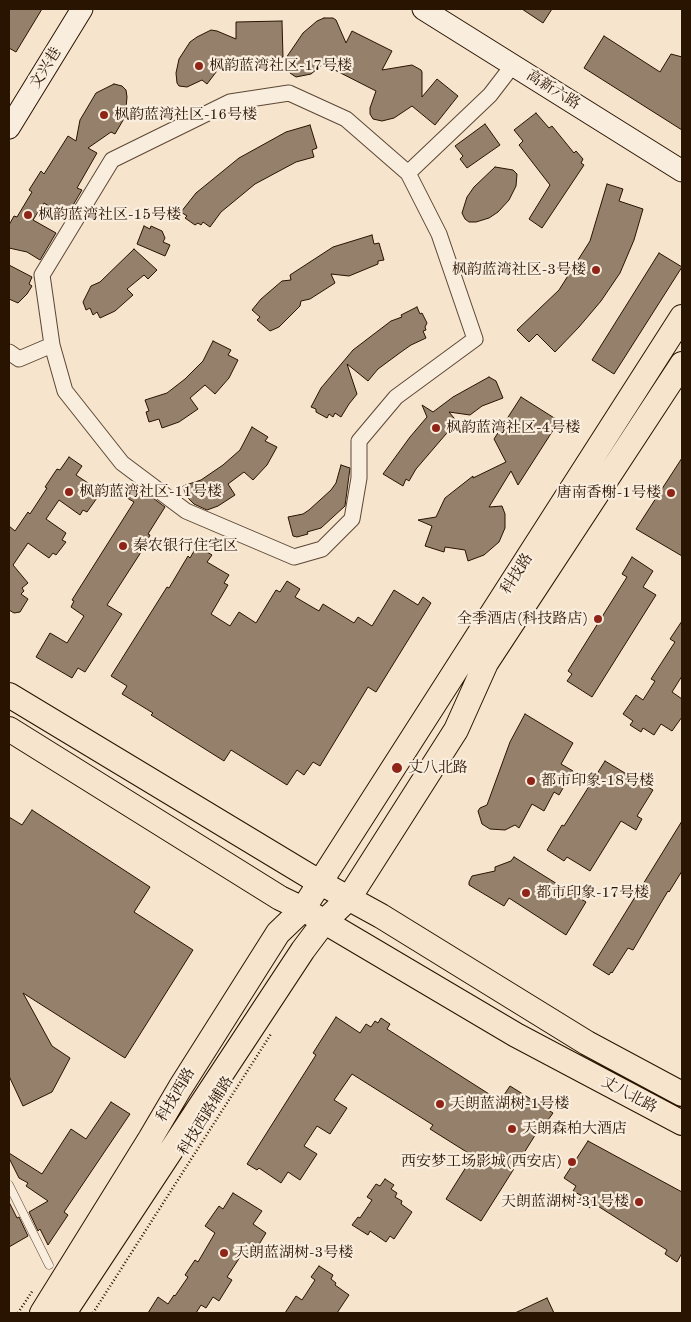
<!DOCTYPE html>
<html>
<head>
<meta charset="utf-8">
<style>
	body { margin:0 }
	#map { position:relative; width:691px; height:1322px; overflow:hidden; background:#f6e4cc; font-family:"Old Standard TT",serif }
	canvas { display:block }
	.frame { position:absolute; inset:0; border:10px solid #291301; pointer-events:none }
</style>
</head>
<body>
<div id="map">
<canvas width="691" height="1322"></canvas>
<div class="frame"></div>
</div>
<script>
const ctx = document.querySelector('canvas').getContext('2d');
ctx.lineJoin = 'round';
function paint(path, color) {
  ctx.fillStyle = color;
  ctx.fill(path, 'evenodd');
}
function toPath(rows) {
  const path = new Path2D();
  for (const r of rows) {
    path.moveTo(r[0], r[1]);
    for (let i = 2; i < r.length; i += 2) path.lineTo(r[i], r[i + 1]);
  }
  return path;
}
function stroke(path, color, width, dash) {
  ctx.strokeStyle = color;
  ctx.lineWidth = width;
  ctx.lineCap = dash ? 'butt' : 'round';
  ctx.setLineDash(dash || []);
  ctx.stroke(path);
}
function drawText(font, color, halo, rows, align = 'center') {
  ctx.font = font + ' "Old Standard TT","Noto Serif SC",serif';
  ctx.lineWidth = 4.5;
  ctx.setLineDash([]);
  ctx.textBaseline = 'middle';
  ctx.strokeStyle = halo;
  ctx.fillStyle = color;
  for (const [text, x, y, turn = 0] of rows) {
    ctx.save();
    ctx.translate(x, y);
    ctx.rotate((+turn || 0) * Math.PI / 180);
    ctx.textAlign = isNaN(turn) ? turn : align;
    if (halo) ctx.strokeText(text, 0, 0);
    ctx.fillText(text, 0, 0);
    ctx.restore();
  }
}
const building = toPath([
	[9,9,42,9,16,52,9,48,9,9],
	[522,9,552,9,543,23,522,9],
	[324,18,333,18,336,20,346,43,352,31,392,51,382,70,412,65,421,70,422,72,422,97,437,79,458,96,435,125,412,106,394,118,382,121,373,119,370,114,370,108,376,91,323,64,311,74,296,77,290,73,286,58,303,33,317,21,324,18],
	[282,21,283,57,226,59,207,84,202,80,187,87,179,86,177,83,176,73,179,59,190,42,197,37,211,30,217,31,236,39,236,22,282,21],
	[604,36,660,72,671,54,682,57,682,130,584,68,604,36],
	[114,84,122,86,126,90,127,97,126,108,129,110,115,134,111,132,88,148,97,153,77,188,82,190,69,212,65,216,44,203,33,220,56,233,40,260,27,252,9,248,9,225,14,216,17,217,32,192,29,190,41,171,44,174,68,136,76,141,80,120,96,93,114,84],
	[536,113,549,128,552,126,574,153,576,151,583,159,581,163,584,165,542,228,529,219,550,185,519,145,523,141,514,130,536,113],
	[485,124,500,145,467,168,460,159,463,156,455,146,485,124],
	[310,125,317,148,312,150,314,157,296,162,255,184,221,212,210,227,203,222,201,225,198,223,195,225,185,218,187,216,181,212,196,193,239,158,286,132,310,125],
	[495,167,513,170,517,174,516,186,509,200,498,212,489,218,476,222,469,222,465,219,462,213,467,197,474,187,495,167],
	[607,184,623,189,619,201,643,209,634,240,620,273,601,301,579,327,555,352,537,334,529,342,517,330,559,290,590,241,607,184],
	[144,226,150,229,151,226,162,231,165,238,163,242,170,245,165,256,137,244,144,226],
	[372,235,374,244,379,243,384,260,378,261,378,264,349,276,331,274,335,283,310,299,301,301,300,306,279,327,270,331,257,320,260,317,252,310,261,299,282,281,291,280,290,275,333,247,372,235],
	[134,249,157,270,148,279,144,275,127,289,133,295,115,311,100,318,97,312,93,315,90,308,86,310,83,302,91,286,100,282,134,249],
	[659,253,682,267,614,374,592,360,659,253],
	[9,265,32,277,29,284,32,286,27,294,18,303,9,299,9,265],
	[417,307,420,314,422,313,427,323,425,327,426,330,423,331,426,338,411,345,401,352,378,369,368,381,347,364,357,394,349,404,341,417,335,413,333,417,329,414,327,418,316,412,316,409,311,407,321,388,353,350,391,321,402,317,401,315,417,307],
	[213,341,231,350,228,355,238,360,229,378,215,394,205,385,190,398,198,409,179,422,162,428,159,419,149,422,146,412,149,411,145,400,167,393,185,379,203,361,213,341],
	[489,377,496,381,503,398,482,406,470,415,449,412,459,424,446,434,416,469,409,481,406,479,403,486,383,474,410,437,427,417,422,405,433,412,453,397,489,377],
	[521,397,559,421,518,485,511,471,489,507,502,506,505,514,505,528,499,542,484,555,468,561,465,550,445,547,444,552,425,546,432,526,418,520,436,517,445,498,473,476,473,478,506,462,494,439,521,397],
	[252,427,268,437,265,441,277,447,267,465,253,480,244,472,228,484,235,495,218,506,207,510,194,504,186,496,183,486,201,480,223,465,240,450,252,427],
	[69,457,82,466,76,475,97,489,91,494,97,498,87,512,83,510,80,515,59,500,46,519,66,533,62,540,66,542,56,555,53,553,49,558,28,543,13,565,28,583,22,588,24,591,21,594,28,599,20,612,14,613,9,610,9,526,15,531,28,512,30,514,47,488,45,487,57,469,60,470,69,457],
	[682,458,682,556,636,529,682,458],
	[341,465,350,468,345,506,321,528,307,532,308,534,297,537,293,536,288,517,303,514,309,510,331,490,336,483,341,465],
	[133,483,165,507,148,534,150,535,143,549,107,605,122,614,85,672,78,668,72,678,36,657,50,633,67,643,84,616,71,607,74,601,72,600,134,502,124,496,133,483],
	[197,546,212,555,207,562,229,575,224,583,228,585,211,614,230,626,239,612,256,623,276,590,280,592,287,581,300,589,295,597,319,611,323,604,354,623,358,617,372,626,394,590,418,605,423,597,431,603,376,692,368,687,320,766,313,762,304,775,297,770,287,785,231,750,224,761,151,715,153,713,122,694,127,686,111,676,167,587,169,588,188,556,190,558,197,546],
	[632,557,653,571,643,587,656,595,592,697,567,681,572,674,568,671,627,577,622,574,632,557],
	[682,621,682,676,672,692,682,699,682,717,672,731,661,724,654,735,643,728,641,732,630,725,633,721,623,714,636,695,643,700,655,681,651,679,675,642,670,639,682,621],
	[525,714,573,743,561,764,573,771,559,795,554,792,544,811,532,804,519,828,515,825,505,830,490,829,482,824,478,811,480,808,487,805,510,742,525,714],
	[605,761,653,790,637,816,642,819,636,830,621,821,590,871,567,857,564,861,547,850,562,825,564,826,605,761],
	[32,810,150,887,134,912,193,950,125,1058,23,993,52,1046,70,1058,52,1092,23,1106,9,1076,9,817,22,825,32,810],
	[682,821,682,871,669,892,668,891,633,950,628,948,612,973,611,972,609,975,593,965,682,821],
	[514,857,586,902,566,935,509,898,504,906,469,885,469,882,472,876,495,871,495,867,511,861,514,857],
	[336,1017,360,1033,366,1024,371,1027,375,1021,378,1023,381,1018,390,1024,387,1029,500,1101,510,1086,553,1113,541,1130,539,1129,481,1221,446,1199,473,1156,430,1129,433,1125,352,1074,334,1100,347,1108,330,1134,317,1126,304,1146,317,1154,300,1180,288,1172,281,1183,259,1168,257,1170,247,1164,316,1055,313,1053,336,1017],
	[111,1102,130,1114,64,1212,68,1215,48,1245,40,1229,38,1231,29,1212,48,1201,26,1186,28,1183,19,1178,9,1158,9,1153,42,1174,71,1129,86,1139,111,1102],
	[588,1141,682,1192,682,1253,677,1262,665,1254,667,1250,593,1203,590,1208,579,1200,582,1196,573,1191,576,1186,564,1178,588,1141],
	[385,1179,394,1185,391,1189,397,1193,395,1197,402,1201,401,1204,412,1212,394,1239,390,1236,386,1242,370,1231,368,1235,352,1225,358,1217,360,1218,372,1200,367,1197,376,1184,380,1186,385,1179],
	[233,1193,262,1211,253,1224,266,1233,250,1259,242,1254,227,1277,232,1280,219,1301,213,1297,206,1308,201,1305,196,1313,148,1313,158,1297,168,1304,174,1295,175,1296,188,1277,185,1275,195,1260,198,1262,215,1233,205,1226,219,1206,223,1209,233,1193],
	[9,1202,17,1218,19,1217,28,1236,9,1247,9,1202],
	[319,1266,333,1275,331,1279,336,1283,335,1285,349,1295,337,1313,285,1313,296,1296,302,1300,315,1280,311,1277,319,1266],
	[547,1298,554,1313,515,1313,534,1304,547,1298]
]);
const path = toPath([
	[18,1313,33,1290],
	[93,1313,271,1034]
]);
const lane = toPath([
	[9,1185,49,1265]
]);
const street = toPath([
	[289,93,346,119,408,173,439,234,475,339,396,397,359,441,359,478,352,519,322,549,294,557,186,511,122,463,65,391,52,345,42,275,112,160,230,102,289,93],
	[408,173,490,95,513,65],
	[9,352,19,359,52,345]
]);
const secondary = toPath([
	[423,9,682,171],
	[9,128,82,9]
]);
const primary = toPath([
	[9,695,319,882,381,916,587,1043,682,1094],
	[9,729,280,898,303,909,516,1035,682,1123],
	[42,1313,150,1139,180,1088,278,933,303,909,682,317],
	[64,1313,303,950,324,922,349,898,456,730,486,663,682,364]
]);
const markers = [
	[199,66,5,"#8f2418"],
	[104,115,5,"#8f2418"],
	[28,215,5,"#8f2418"],
	[596,270,5,"#8f2418"],
	[436,428,5,"#8f2418"],
	[69,492,5,"#8f2418"],
	[671,493,5,"#8f2418"],
	[123,546,5,"#8f2418"],
	[598,619,5,"#8f2418"],
	[397,768,6,"#8f2418"],
	[531,781,5,"#8f2418"],
	[526,893,5,"#8f2418"],
	[440,1104,5,"#8f2418"],
	[512,1129,5,"#8f2418"],
	[572,1162,5,"#8f2418"],
	[639,1202,5,"#8f2418"],
	[224,1253,5,"#8f2418"]
];
const poiNames = [
	["枫韵蓝湾社区-17号楼",209,66],
	["枫韵蓝湾社区-16号楼",114,115],
	["枫韵蓝湾社区-15号楼",38,215],
	["枫韵蓝湾社区-3号楼",586,270,"right"],
	["枫韵蓝湾社区-4号楼",446,428],
	["枫韵蓝湾社区-11号楼",79,492],
	["唐南香榭-1号楼",661,493,"right"],
	["秦农银行住宅区",133,546],
	["全季酒店(科技路店)",588,619,"right"],
	["丈八北路",408,768],
	["都市印象-18号楼",541,781],
	["都市印象-17号楼",536,893],
	["天朗蓝湖树-1号楼",450,1104],
	["天朗森柏大酒店",522,1129],
	["西安梦工场影城(西安店)",562,1162,"right"],
	["天朗蓝湖树-31号楼",629,1202,"right"],
	["天朗蓝湖树-3号楼",234,1253]
];
const streetNames = [
	["文兴巷",46,68,-58],
	["高新六路",553,90,32],
	["科技路",517,574,-57],
	["科技西路",176,1095,-59],
	["丈八北路",629,1095,28],
	["科技西路辅路",206,1116,-58]
];
paint(building, '#94806b');
stroke(building, '#291301', 1);
stroke(lane, '#5c4734', 9);
stroke(street, '#5c4734', 17);
stroke(secondary, '#291301', 23);
stroke(primary, '#291301', 26);
stroke(path, '#291301', 2.5, [1, 2.5]);
stroke(lane, '#f9edde', 8);
stroke(street, '#f9edde', 15);
stroke(secondary, '#f9edde', 21);
stroke(primary, '#f6e4cc', 24);
for (const [x, y, r, color] of markers) {
  const dot = new Path2D();
  dot.arc(x, y, r, 0, 2 * Math.PI);
  ctx.fillStyle = color;
  ctx.fill(dot);
  stroke(dot, '#f9edde', 2);
}
drawText('15px', '#291301', '#f9edde', poiNames, 'left');
drawText('15px', '#291301', '#f9edde', streetNames);
</script>
</body>
</html>
